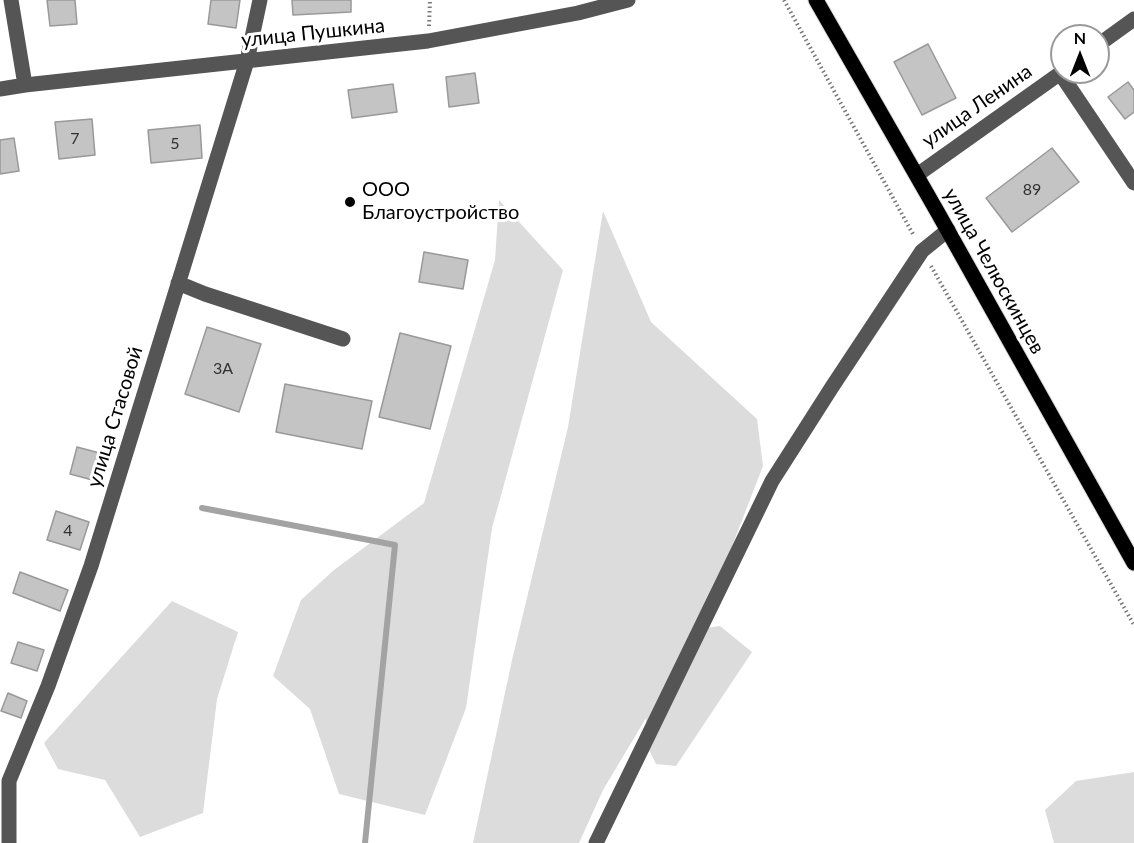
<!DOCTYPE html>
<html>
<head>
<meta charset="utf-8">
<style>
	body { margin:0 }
	#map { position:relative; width:1134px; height:843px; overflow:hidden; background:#fff; font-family:Lato,sans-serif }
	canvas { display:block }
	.north { position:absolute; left:1050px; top:24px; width:60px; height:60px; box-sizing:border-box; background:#fff; border:2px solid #999; border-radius:50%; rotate:0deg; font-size:16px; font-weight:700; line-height:24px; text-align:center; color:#000 }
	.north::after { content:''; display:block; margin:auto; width:21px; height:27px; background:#000; clip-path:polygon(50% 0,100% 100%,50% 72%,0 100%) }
</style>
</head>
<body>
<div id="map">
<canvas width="1134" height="843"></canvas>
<div class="north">N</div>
</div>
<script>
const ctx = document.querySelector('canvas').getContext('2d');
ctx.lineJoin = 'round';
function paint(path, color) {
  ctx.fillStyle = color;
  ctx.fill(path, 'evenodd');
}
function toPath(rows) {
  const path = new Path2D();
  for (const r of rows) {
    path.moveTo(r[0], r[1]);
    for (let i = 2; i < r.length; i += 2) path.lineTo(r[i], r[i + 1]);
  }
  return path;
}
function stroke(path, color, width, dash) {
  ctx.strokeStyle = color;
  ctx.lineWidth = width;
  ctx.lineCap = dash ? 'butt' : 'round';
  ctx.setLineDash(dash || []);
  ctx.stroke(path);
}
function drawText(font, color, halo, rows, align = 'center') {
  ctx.font = font + ' Lato,sans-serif';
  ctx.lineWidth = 6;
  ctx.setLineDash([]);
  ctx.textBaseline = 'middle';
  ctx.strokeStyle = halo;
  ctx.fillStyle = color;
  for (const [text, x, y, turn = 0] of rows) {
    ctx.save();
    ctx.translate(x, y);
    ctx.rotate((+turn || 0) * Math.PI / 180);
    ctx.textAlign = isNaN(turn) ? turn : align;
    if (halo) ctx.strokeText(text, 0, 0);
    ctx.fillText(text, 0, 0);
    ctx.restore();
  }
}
const green = toPath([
	[499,200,563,270,492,528,466,708,425,815,339,794,310,709,273,676,301,600,334,570,424,503,495,260],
	[603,211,651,322,757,419,763,466,700,629,720,626,752,652,676,766,656,764,646,744,646,718,603,790,579,843,473,843,512,660,568,427],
	[172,601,238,632,217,699,203,813,140,837,105,780,58,769,44,743],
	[1134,772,1134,843,1054,843,1045,810,1076,781]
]);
const stream = toPath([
	[202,508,395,545,365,843]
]);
const building = toPath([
	[47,0,75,0,77,24,50,26,47,0],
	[211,0,240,0,236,28,208,24,211,0],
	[292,0,351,0,351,12,293,15,292,0],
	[928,44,956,98,922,115,894,62,928,44],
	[475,73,479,103,449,107,446,77,475,73],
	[1128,82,1134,90,1134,112,1125,119,1108,97,1128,82],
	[393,84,397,112,352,118,348,90,393,84],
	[92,119,95,155,59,159,55,122,92,119],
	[200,125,202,158,151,163,148,130,200,125],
	[14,138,19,171,0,174,0,140,14,138],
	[1052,148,1079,182,1012,232,986,198,1052,148],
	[424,252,468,260,463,289,419,282,424,252],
	[207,327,261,344,239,412,185,394,207,327],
	[400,333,451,346,430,429,379,417,400,333],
	[285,384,372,401,362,449,276,432,285,384],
	[77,447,107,455,100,482,70,474,77,447],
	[56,511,89,522,80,550,47,540,56,511],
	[20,572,68,590,60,611,13,593,20,572],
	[18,642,44,650,37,671,11,663,18,642],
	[8,693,27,701,21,718,1,711,8,693]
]);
const path = toPath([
	[784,0,914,236],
	[429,26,430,0],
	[931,266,1134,625]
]);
const minor = toPath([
	[11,0,25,85],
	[1098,45,1134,19],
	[1060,73,1134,183],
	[0,89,25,85,428,41,578,13,628,0],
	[917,175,1062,72],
	[178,283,205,294,343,339],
	[9,843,9,781,48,686,91,566,247,61,260,0],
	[596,843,772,481,832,387,922,251,948,230]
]);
const major = toPath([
	[816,0,938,213,1134,563]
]);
const markers = [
	[350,202,6,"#000"]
];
const numberNames = [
	["7",75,139],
	["5",175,144],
	["89",1032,190],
	["3А",223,369],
	["4",68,531]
];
const streetNames = [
	["улица Пушкина",313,33,-6],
	["улица Ленина",977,106,-35],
	["улица Челюскинцев",994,271,61],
	["улица Стасовой",115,417,-73]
];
const poiNames = [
	["ООО",362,190],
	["Благоустройство",362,213]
];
paint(green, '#dcdcdc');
stroke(stream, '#a3a3a3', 6);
paint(building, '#c4c4c4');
stroke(building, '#999', 1.5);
stroke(major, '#dbdbdb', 17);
stroke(path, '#777', 4, [1.5, 3]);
stroke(minor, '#555', 15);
stroke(major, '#000', 15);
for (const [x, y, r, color] of markers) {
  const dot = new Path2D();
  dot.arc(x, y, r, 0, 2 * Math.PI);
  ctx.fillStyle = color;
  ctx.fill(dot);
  stroke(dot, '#fff', 2);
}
drawText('16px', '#313131', null, numberNames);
drawText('20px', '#000', '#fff', streetNames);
drawText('20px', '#000', '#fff', poiNames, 'left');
</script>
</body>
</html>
